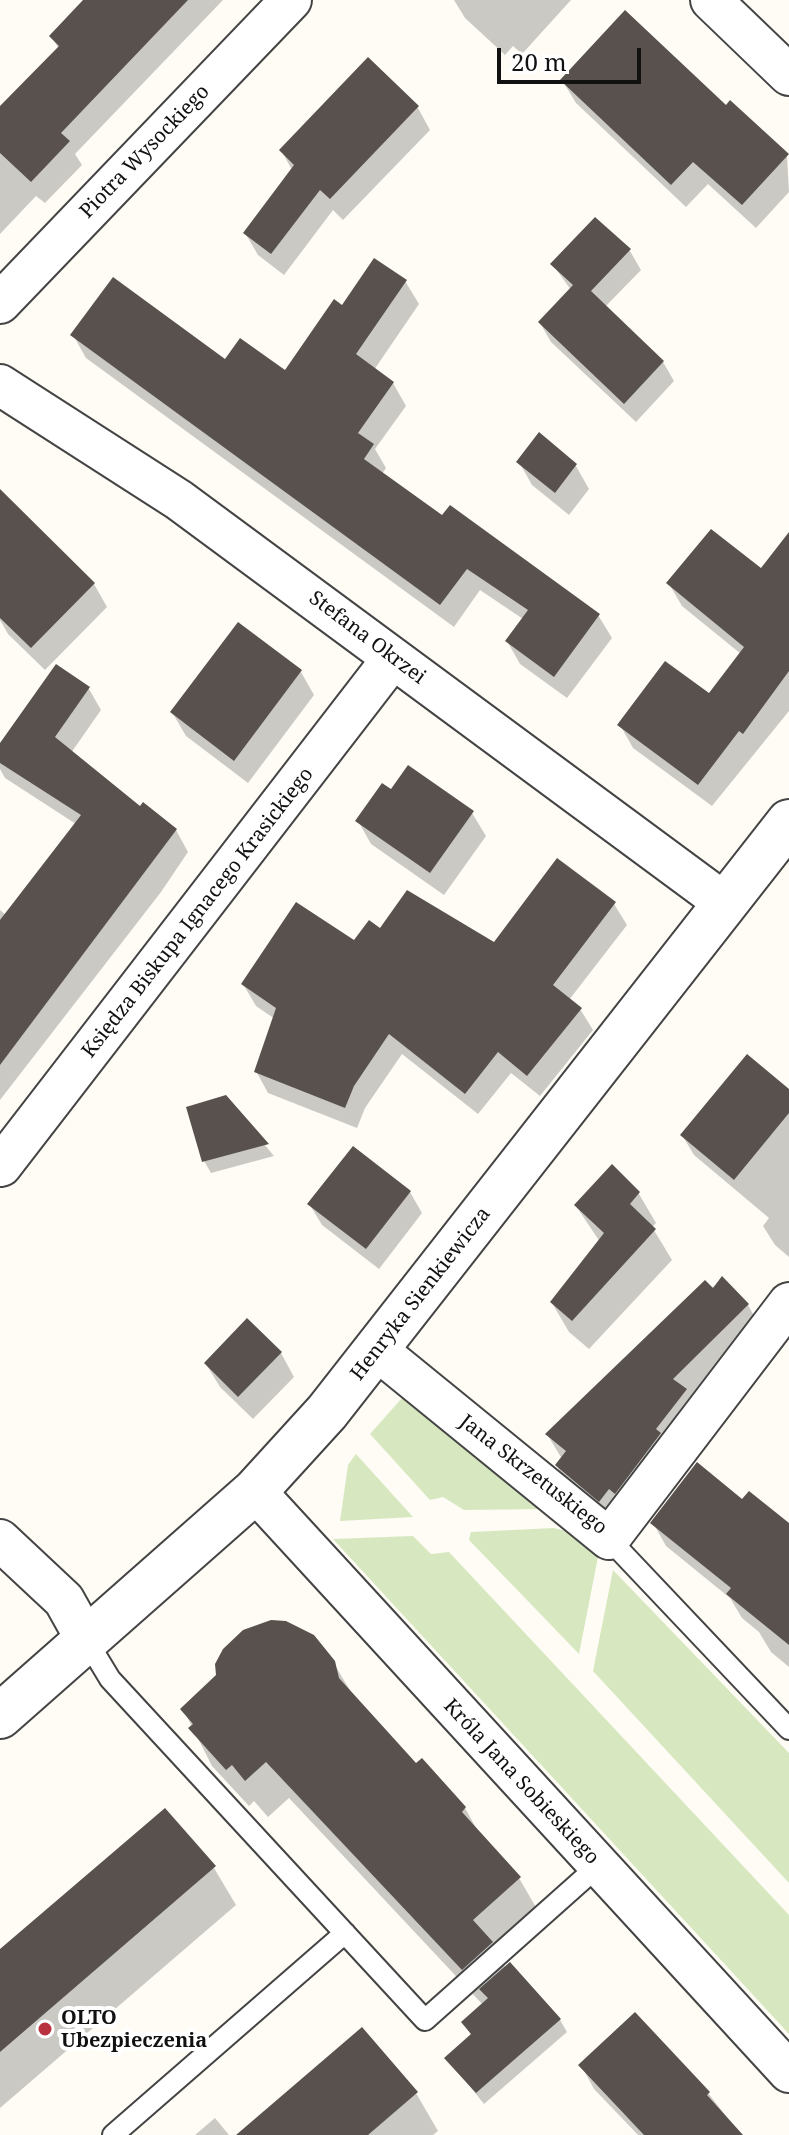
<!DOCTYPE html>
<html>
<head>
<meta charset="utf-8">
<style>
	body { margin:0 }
	#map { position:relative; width:789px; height:2135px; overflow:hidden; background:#fefcf5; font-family:"Noto Serif",serif }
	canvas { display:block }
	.scale { position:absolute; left:497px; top:48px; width:144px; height:36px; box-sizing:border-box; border:4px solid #111; border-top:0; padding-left:10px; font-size:24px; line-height:28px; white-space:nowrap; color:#111; -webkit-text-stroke:6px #fff; paint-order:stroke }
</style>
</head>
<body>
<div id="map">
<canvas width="789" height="2135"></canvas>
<div class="scale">20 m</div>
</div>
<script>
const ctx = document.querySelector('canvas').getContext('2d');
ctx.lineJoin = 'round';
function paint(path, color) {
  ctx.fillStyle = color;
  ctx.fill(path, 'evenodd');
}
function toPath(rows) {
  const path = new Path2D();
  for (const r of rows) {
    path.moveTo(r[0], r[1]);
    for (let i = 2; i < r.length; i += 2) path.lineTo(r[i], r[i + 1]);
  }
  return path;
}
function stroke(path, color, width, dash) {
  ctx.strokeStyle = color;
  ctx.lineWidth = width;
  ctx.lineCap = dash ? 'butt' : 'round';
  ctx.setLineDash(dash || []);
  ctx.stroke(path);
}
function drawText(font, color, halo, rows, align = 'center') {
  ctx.font = font + ' "Noto Serif",serif';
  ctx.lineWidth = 8;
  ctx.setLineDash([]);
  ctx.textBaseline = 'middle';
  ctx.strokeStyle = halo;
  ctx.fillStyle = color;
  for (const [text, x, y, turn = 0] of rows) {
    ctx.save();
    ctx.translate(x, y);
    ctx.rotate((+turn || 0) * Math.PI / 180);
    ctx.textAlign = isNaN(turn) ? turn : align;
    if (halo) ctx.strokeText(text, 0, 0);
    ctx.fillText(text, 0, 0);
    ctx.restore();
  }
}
const green = toPath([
	[402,1398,411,1401,546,1509,464,1510,443,1497,430,1500,370,1434],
	[356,1454,413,1517,340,1521,348,1465],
	[554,1528,570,1532,598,1557,579,1654,469,1540,471,1532],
	[413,1536,431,1554,449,1552,789,1915,789,2034,333,1539],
	[613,1570,789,1753,789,1883,593,1671]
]);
const shadow = toPath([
	[86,0,223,0,75,154,82,165,45,203,36,196,0,234,0,108,59,49,51,36],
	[454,0,571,0,522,54,513,46,505,55,465,18],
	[368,60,418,108,430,130,343,220,333,210,284,275,258,255,245,233,292,170,281,150],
	[562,80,726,108,787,156,789,192,756,228,708,184,686,207,576,103],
	[595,220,630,251,641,270,605,307,663,362,674,381,636,422,551,342,540,323,571,290,553,265],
	[405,281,419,304,374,370,393,383,406,406,375,449,386,468,382,474,443,517,598,615,612,638,567,698,520,664,507,641,523,619,480,590,454,627,86,358,73,335,286,373,342,308],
	[519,462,576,466,589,489,569,515,532,485],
	[0,492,94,584,107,607,45,670,8,634,0,620],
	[789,535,789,711,712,806,633,748,620,725,709,696,741,654,682,606,669,584,761,571],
	[56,666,89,689,101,710,71,753,140,809,176,830,188,852,161,892,0,1100,0,910,6,915,76,824,5,778,0,769,0,747],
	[301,672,314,695,248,783,186,736,172,712],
	[391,791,472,813,486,836,444,895,371,844,358,821],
	[614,904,627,925,569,1000,580,1009,593,1030,540,1096,511,1073,478,1114,402,1054,365,1108,357,1128,268,1093,256,1071,275,1019,256,1006,243,984,380,931,494,945],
	[789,1091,789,1257,775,1245,763,1226,769,1218,694,1155,682,1135],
	[226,1098,274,1156,211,1173,204,1161],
	[612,1167,639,1194,656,1223,652,1227,672,1260,589,1349,569,1332,552,1303,600,1242,576,1206],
	[410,1192,422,1213,379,1269,322,1225,310,1205],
	[722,1279,748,1305,763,1332,615,1527,573,1492,557,1466,562,1459,547,1434],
	[247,1321,281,1353,294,1377,253,1419,220,1387,206,1364],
	[743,1502,789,1526,789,1667,771,1652,759,1632,742,1618,730,1598,666,1546,653,1523],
	[333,1662,354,1697,416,1766,465,1808,480,1835,519,1878,541,1916,498,1955,506,1968,560,2020,567,2032,484,2104,447,2058,472,2036,463,2022,483,2005,289,1798,268,1817,254,1801,249,1806,212,1766,183,1709],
	[214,1868,236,1905,0,2108,0,1952],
	[581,2065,708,2093,741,2135,638,2135,594,2089],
	[416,2093,438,2131,433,2135,239,2135],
	[215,2118,229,2135,195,2135]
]);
const building = toPath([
	[83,0,188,0,61,133,70,141,31,182,0,153,0,106,59,46,49,36],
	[625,10,726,105,730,100,789,154,742,205,693,162,671,185,560,80],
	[368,57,419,106,330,199,320,190,271,254,243,233,294,165,279,150],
	[595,217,631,249,591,291,664,361,624,404,538,322,573,285,550,264],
	[374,258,407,280,356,354,394,382,358,433,374,444,364,459,442,515,450,505,600,614,554,677,505,641,528,610,467,569,440,605,70,335,113,277,225,359,240,338,285,370,334,299,342,305],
	[539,432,577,464,555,493,516,462],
	[0,489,95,583,31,648,0,618],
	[711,529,761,568,789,532,789,671,743,734,739,731,698,785,617,725,665,661,709,693,744,647,666,583],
	[238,622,302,670,234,761,170,712],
	[56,664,90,687,55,737,140,806,143,802,177,829,0,1065,0,920,81,815,0,763,0,743],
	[408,765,474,811,430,873,355,821,382,783,391,789],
	[557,858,616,902,553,985,582,1008,527,1076,498,1052,465,1094,389,1034,354,1086,345,1108,254,1072,276,1008,241,984,296,902,354,940,369,920,380,928,407,890,494,942],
	[747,1054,789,1089,789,1113,734,1180,680,1135],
	[226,1095,269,1144,202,1162,186,1107],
	[353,1146,411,1191,366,1249,307,1204],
	[612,1164,640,1192,630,1204,656,1229,572,1321,550,1302,604,1233,574,1205],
	[722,1276,749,1304,673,1379,687,1389,656,1429,661,1433,615,1494,609,1489,599,1502,555,1465,566,1451,545,1434,705,1280,713,1288],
	[247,1318,282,1352,238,1397,204,1363],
	[697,1462,742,1499,749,1491,789,1523,789,1645,726,1594,731,1588,650,1523],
	[271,1620,286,1621,314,1635,335,1661,339,1678,416,1763,422,1758,466,1807,462,1812,521,1877,473,1920,493,1942,462,1970,266,1762,245,1781,232,1765,226,1770,188,1728,193,1724,180,1709,216,1675,215,1664,223,1649,243,1630],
	[165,1808,216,1866,0,2052,0,1949],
	[510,1962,561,2019,476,2093,444,2058,471,2034,461,2022,488,1998,479,1989],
	[635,2012,710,2092,707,2095,743,2135,644,2135,578,2065],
	[362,2027,418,2092,368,2135,236,2135]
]);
const service = toPath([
	[609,1539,789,1729],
	[87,1641,110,1679,425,2020,598,1866],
	[113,2135,345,1933]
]);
const minor = toPath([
	[711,0,789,75],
	[0,303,291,0],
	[0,385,179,500,726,904],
	[1,1166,393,658],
	[377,1350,609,1539,789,1303],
	[255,1491,789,2072],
	[0,1540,64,1600,87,1641]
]);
const tertiary = toPath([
	[0,1716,255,1491,327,1412,789,822]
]);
const markers = [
	[45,2029,8,"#b9303e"]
];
const streetNames = [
	["Piotra Wysockiego",145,152,-46],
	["Stefana Okrzei",367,638,37],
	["Księdza Biskupa Ignacego Krasickiego",198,913,-52],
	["Henryka Sienkiewicza",421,1294,-52],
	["Jana Skrzetuskiego",533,1475,38],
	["Króla Jana Sobieskiego",521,1782,47]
];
const poiNames = [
	["OLTO",61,2018],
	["Ubezpieczenia",61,2041]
];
paint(green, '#d7e8c0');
paint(shadow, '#0003');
paint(building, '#59514e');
stroke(service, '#444', 24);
stroke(minor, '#444', 44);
stroke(tertiary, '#444', 48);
stroke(service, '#fff', 20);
stroke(minor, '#fff', 40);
stroke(tertiary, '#fff', 44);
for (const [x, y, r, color] of markers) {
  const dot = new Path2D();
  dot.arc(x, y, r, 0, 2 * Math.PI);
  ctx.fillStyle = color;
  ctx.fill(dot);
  stroke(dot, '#fff', 3);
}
drawText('20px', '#111', '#fff', streetNames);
drawText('bold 20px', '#111', '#fff', poiNames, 'left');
</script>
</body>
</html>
